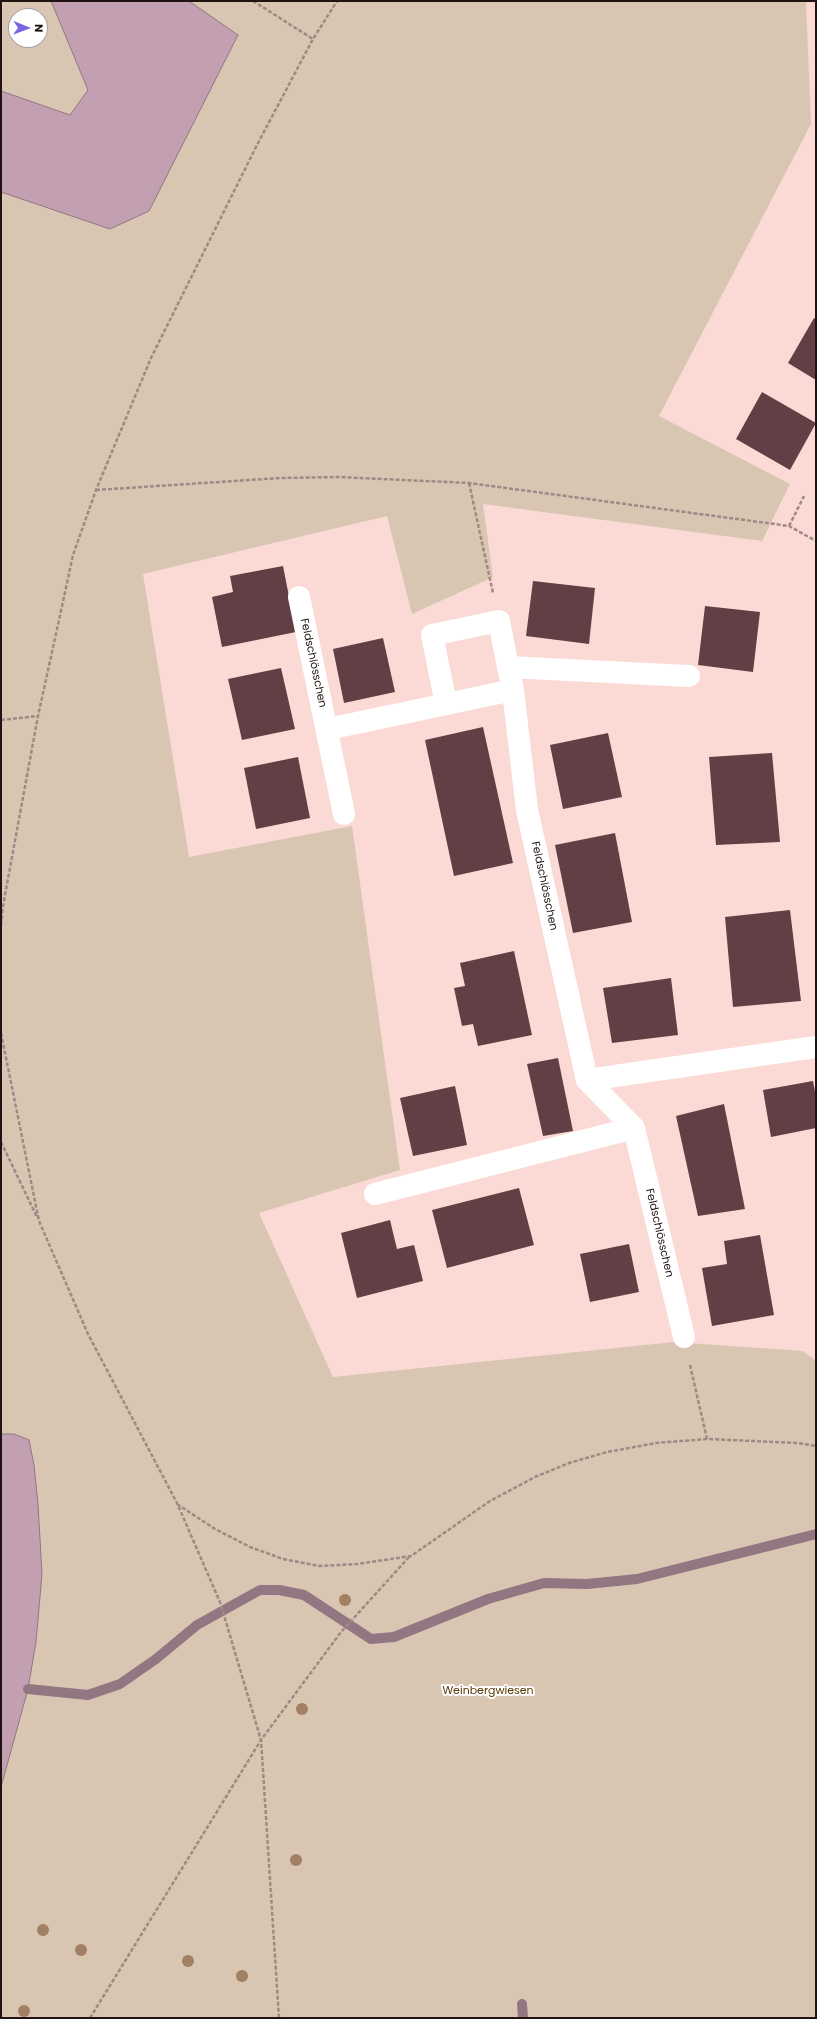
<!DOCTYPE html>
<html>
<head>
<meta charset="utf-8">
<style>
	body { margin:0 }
	#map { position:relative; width:817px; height:2019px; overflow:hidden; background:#fbdad5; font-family:Poppins,sans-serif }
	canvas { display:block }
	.frame { position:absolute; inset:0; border:2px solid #211311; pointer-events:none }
	.north { position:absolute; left:8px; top:8px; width:40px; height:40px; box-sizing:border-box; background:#fff; border:1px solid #a6a1a0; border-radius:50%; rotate:91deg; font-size:11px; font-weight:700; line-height:16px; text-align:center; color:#211311 }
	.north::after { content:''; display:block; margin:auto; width:14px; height:18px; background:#7a64df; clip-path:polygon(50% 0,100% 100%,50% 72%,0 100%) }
</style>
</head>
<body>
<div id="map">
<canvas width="817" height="2019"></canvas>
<div class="frame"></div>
<div class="north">N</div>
</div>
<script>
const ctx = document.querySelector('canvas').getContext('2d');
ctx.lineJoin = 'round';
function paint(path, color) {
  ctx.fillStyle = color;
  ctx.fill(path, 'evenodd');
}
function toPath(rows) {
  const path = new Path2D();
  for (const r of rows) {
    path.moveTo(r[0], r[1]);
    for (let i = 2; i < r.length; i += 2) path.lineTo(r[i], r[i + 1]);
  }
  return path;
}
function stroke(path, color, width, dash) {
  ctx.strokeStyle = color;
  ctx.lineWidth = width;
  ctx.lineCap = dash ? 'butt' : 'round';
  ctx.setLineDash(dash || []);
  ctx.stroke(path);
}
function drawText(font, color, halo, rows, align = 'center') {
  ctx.font = font + ' Poppins,sans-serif';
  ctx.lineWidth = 4;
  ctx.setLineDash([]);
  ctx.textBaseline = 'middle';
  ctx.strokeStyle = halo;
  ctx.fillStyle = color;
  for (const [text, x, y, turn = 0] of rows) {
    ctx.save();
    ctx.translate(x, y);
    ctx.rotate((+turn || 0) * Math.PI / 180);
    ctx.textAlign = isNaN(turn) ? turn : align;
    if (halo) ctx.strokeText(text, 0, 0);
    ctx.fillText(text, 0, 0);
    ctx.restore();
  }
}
const green = toPath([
	[1,1,806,1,811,124,659,416,790,484,762,541,483,504,493,577,412,614,387,516,143,574,189,857,352,826,400,1170,259,1213,333,1377,674,1342,803,1351,816,1361,816,2018,1,2018],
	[16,16,40,16,40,40,16,40]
]);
const water = toPath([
	[51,1,189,1,238,35,149,211,110,229,1,192,1,91,70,115,88,90,51,1],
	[1,1434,14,1434,29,1440,34,1465,38,1504,42,1574,36,1642,28,1689,1,1787,1,1434]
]);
const stream = toPath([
	[28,1689,88,1695,120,1684,156,1659,197,1625,260,1590,279,1590,304,1595,371,1639,394,1637,488,1599,544,1583,587,1584,637,1579,816,1534],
	[522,2004,523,2018]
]);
const building = toPath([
	[814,318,816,319,816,380,788,363],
	[762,392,816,423,790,470,736,439],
	[283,566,296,632,222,647,212,597,233,592,230,576],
	[533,581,595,588,589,644,526,636],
	[705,606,760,612,753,672,698,665],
	[383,638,395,692,344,703,333,649],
	[281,668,295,729,242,740,228,679],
	[483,727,513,863,454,876,425,740],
	[608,733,622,797,563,809,550,745],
	[772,753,780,842,716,845,709,757],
	[298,757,310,818,256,829,244,768],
	[615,833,632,922,573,933,555,845],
	[790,910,801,1001,733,1007,725,917],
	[514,951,532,1035,478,1046,473,1024,462,1026,454,988,465,986,460,963],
	[671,978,678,1035,612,1043,603,988],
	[558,1058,573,1131,543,1136,527,1064],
	[813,1081,816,1097,816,1128,771,1137,763,1090],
	[455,1086,467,1145,413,1156,400,1098],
	[724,1104,745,1209,698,1216,676,1116],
	[519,1188,534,1245,447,1268,432,1210],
	[390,1220,397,1249,414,1245,423,1281,357,1298,341,1233],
	[760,1235,774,1315,712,1326,702,1268,727,1264,724,1241],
	[629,1244,639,1292,590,1302,580,1254]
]);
const path = toPath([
	[253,1,313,39],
	[469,483,493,593],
	[96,490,280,478,338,477,469,483,789,526,816,541],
	[789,526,804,496],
	[1,720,38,716],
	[1,925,3,906,38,716,59,620,73,555,96,490,151,358,257,145,313,39,337,1],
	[1,1033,39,1221,88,1334,177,1503,220,1602,261,1740,279,2018],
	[1,1142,37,1217],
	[690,1365,707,1439],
	[177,1504,215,1529,250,1547,283,1559,319,1566,357,1564,411,1556,490,1501,535,1477,569,1463,607,1452,656,1443,707,1439,798,1443,816,1446],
	[90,2018,261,1740,341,1632,410,1556]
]);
const street = toPath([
	[299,597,344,814],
	[513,690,508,667,689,676],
	[446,704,432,635,499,621,508,667],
	[328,729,513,690,527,810,587,1080,634,1128,684,1337],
	[587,1080,816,1047],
	[375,1194,634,1128]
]);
const trees = [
	[345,1600],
	[302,1709],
	[296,1860],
	[43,1930],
	[81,1950],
	[188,1961],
	[242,1976],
	[24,2011]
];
const streetNames = [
	["Feldschlösschen",313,663,78],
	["Feldschlösschen",544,886,78],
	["Feldschlösschen",659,1233,77]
];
const parkNames = [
	["Weinbergwiesen",488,1691]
];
paint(green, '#d8c6b3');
paint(water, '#c3a0b1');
stroke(water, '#927681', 1);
stroke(stream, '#927681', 10);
paint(building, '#613f45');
stroke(path, '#a18884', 2.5, [4, 2]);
stroke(street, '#fff', 22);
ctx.fillStyle = '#a28063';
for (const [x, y] of trees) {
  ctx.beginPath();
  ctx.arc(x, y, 6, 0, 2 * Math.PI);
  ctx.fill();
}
drawText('11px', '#211311', '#fff', streetNames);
drawText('11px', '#5a3706', '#fff', parkNames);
</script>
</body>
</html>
